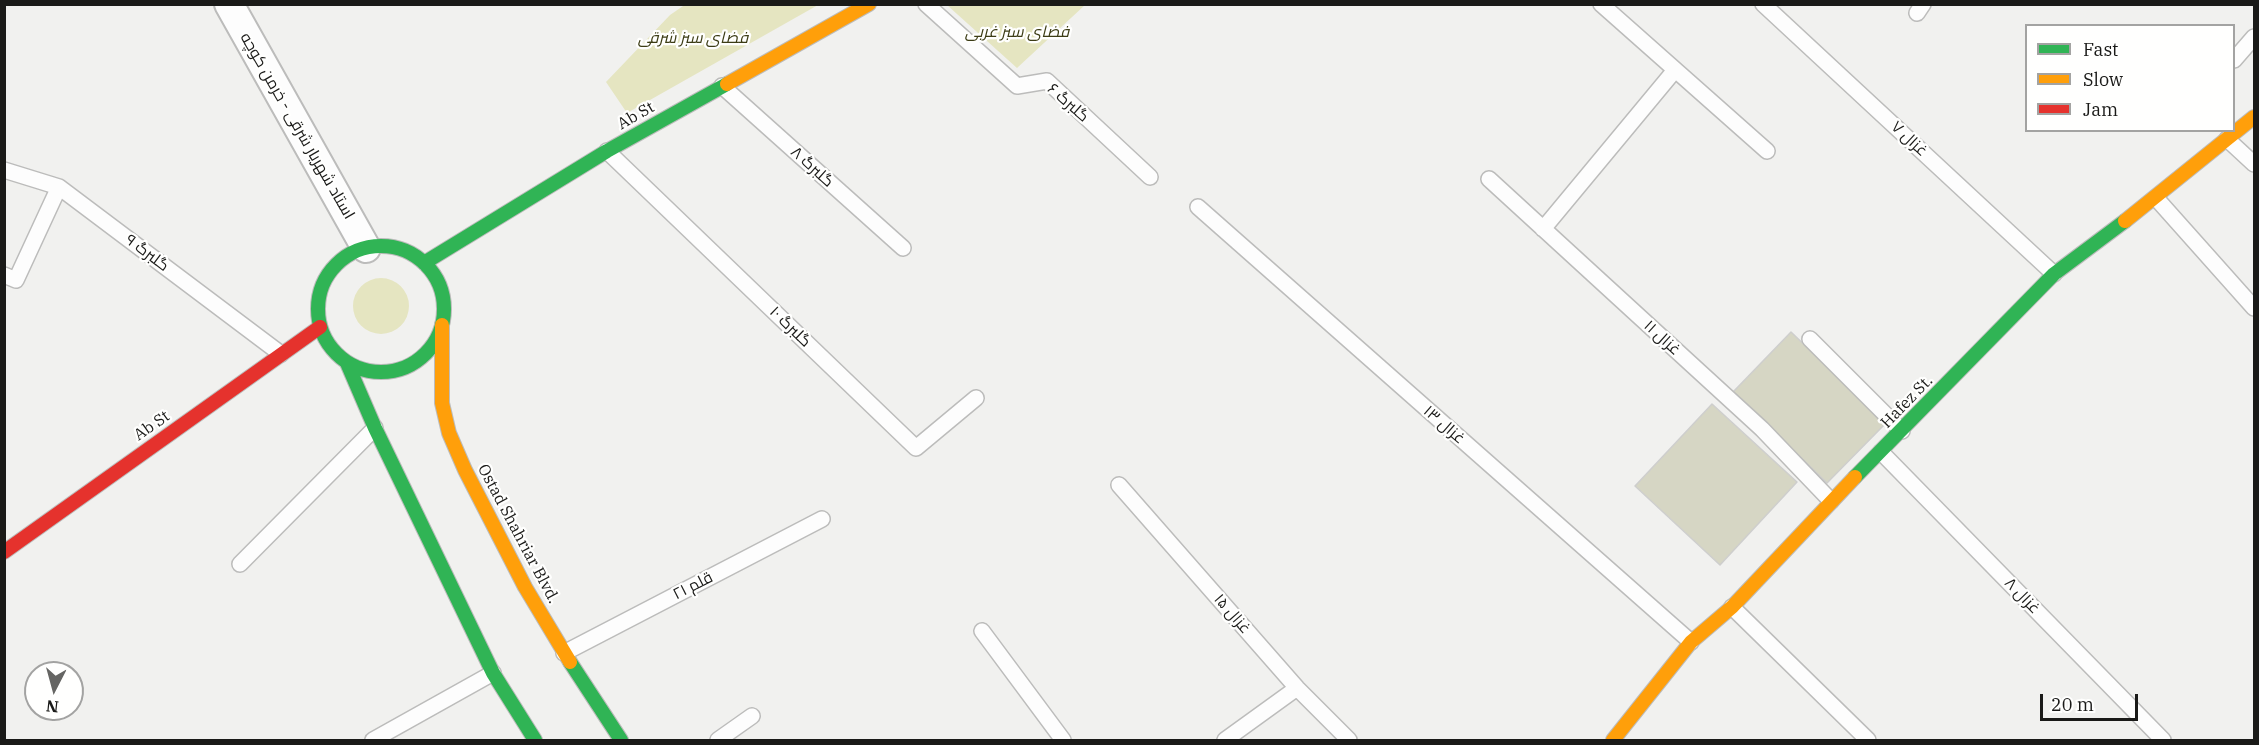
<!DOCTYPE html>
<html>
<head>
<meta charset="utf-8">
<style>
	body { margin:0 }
	#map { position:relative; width:2259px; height:745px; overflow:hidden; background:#f1f1ef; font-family:"IBM Plex Serif",serif }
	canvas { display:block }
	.frame { position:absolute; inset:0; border:6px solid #1a1a18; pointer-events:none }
	.legend { position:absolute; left:2025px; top:24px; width:210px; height:108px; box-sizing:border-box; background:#fffffe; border:2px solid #a3a3a2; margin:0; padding:8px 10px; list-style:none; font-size:18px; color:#1a1a18 }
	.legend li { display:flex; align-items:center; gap:12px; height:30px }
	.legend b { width:30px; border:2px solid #a3a3a2 }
	.north { position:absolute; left:24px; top:661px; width:60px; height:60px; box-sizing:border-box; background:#fffffe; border:2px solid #a3a3a2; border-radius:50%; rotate:186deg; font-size:16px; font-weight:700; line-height:24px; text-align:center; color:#1a1a18 }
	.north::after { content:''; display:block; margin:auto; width:21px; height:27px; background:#656563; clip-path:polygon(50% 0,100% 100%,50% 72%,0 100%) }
	.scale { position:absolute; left:2040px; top:694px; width:98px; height:27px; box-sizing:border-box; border:3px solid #1a1a18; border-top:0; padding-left:8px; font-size:18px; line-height:21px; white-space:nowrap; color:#1a1a18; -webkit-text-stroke:4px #fffffe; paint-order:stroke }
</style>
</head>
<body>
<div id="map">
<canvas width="2259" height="745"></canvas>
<div class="frame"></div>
<ul class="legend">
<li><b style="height:8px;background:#30b455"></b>Fast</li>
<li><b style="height:8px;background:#ff9f0a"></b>Slow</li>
<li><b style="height:8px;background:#e5322d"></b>Jam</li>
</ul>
<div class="north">N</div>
<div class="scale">20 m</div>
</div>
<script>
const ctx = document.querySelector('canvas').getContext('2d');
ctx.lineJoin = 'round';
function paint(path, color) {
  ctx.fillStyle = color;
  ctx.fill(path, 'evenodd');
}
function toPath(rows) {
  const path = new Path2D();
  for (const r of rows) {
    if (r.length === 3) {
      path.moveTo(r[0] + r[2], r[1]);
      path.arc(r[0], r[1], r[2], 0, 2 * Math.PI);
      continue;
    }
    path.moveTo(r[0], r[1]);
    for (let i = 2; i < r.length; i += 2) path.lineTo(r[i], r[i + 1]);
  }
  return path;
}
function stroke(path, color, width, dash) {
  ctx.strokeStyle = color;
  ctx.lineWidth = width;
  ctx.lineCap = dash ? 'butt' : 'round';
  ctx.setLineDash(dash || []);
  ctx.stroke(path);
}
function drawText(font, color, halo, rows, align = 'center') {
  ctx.font = font + ' "IBM Plex Serif",Cairo,serif';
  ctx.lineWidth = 4.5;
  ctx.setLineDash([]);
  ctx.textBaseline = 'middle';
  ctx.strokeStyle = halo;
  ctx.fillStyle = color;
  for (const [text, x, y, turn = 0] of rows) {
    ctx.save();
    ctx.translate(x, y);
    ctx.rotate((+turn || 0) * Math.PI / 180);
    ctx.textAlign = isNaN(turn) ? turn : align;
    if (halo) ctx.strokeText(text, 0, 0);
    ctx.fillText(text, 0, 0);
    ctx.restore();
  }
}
const green = toPath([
	[686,4,818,4,818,5,627,113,606,82,670,15],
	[947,5,1085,5,1017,68],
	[381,306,28]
]);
const building = toPath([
	[1791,332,1886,423,1827,483,1733,392,1791,332],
	[1712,404,1797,482,1720,565,1635,486,1712,404]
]);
const lane = toPath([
	[926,4,1017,86,1047,81,1150,177],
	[1601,4,1767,151],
	[1763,4,2054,274],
	[1917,13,1923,4],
	[2234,60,2254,37],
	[722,86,903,248],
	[2227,139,2254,164],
	[607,151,916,448,976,398],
	[4,170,59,187,281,354],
	[1489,179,1762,429,1831,501],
	[2156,198,2254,308],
	[1198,207,1691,642],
	[1543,229,1675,70],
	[4,275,16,280,59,187],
	[1810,339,1902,431],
	[1881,452,2163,740],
	[1119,485,1297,688,1349,740],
	[240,564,375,428],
	[1732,607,1868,740],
	[982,631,1063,740],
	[564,653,822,519],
	[373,740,493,673],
	[718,740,752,716],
	[1225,740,1297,688]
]);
const street = toPath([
	[229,4,366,248]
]);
const fast = toPath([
	[381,309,63],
	[424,263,607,151,727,84],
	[347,363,375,428,493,673,535,740],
	[1855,477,2054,274,2125,221],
	[570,662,621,740]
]);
const slow = toPath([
	[727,84,869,4],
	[2125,221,2254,117],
	[442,325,442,403,449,433,465,470,525,587,570,662],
	[1613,740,1691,642,1732,607,1855,477]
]);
const jam = toPath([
	[4,552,320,327]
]);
const parkNames = [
	["فضای سبز غربی",1017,32],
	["فضای سبز شرقی",693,38]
];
const streetNames = [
	["گلبرگ ۶",1068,103,41],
	["Ab St",636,116,-30],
	["استاد شهریار شرقی - خرمن کوچه",297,126,60],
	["غزال ۷",1909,139,43],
	["گلبرگ ۸",812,167,42],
	["گلبرگ ۹",147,253,37],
	["گلبرگ ۱۰",790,327,44],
	["غزال ۱۱",1662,338,42],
	["Hafez St.",1907,402,-46],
	["غزال ۱۳",1444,425,41],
	["Ab St",152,426,-35],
	["Ostad Shahriar Blvd.",518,534,62],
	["قلم ۲۱",693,586,-27],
	["غزال ۸",2022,596,46],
	["غزال ۱۵",1232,614,49]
];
paint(green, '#e5e5c1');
paint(building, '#d6d6c4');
stroke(building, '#cececd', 1.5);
stroke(lane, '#bcbcbb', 18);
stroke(street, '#bcbcbb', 32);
stroke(fast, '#bcbcbb', 16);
stroke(slow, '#bcbcbb', 16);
stroke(jam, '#bcbcbb', 16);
stroke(lane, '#fdfdfd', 15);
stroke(street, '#fdfdfd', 28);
stroke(fast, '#30b455', 14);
stroke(slow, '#ff9f0a', 14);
stroke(jam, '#e5322d', 14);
drawText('italic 16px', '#3c3c15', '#fffffe', parkNames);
drawText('16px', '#1a1a18', '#fffffe', streetNames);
</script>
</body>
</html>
